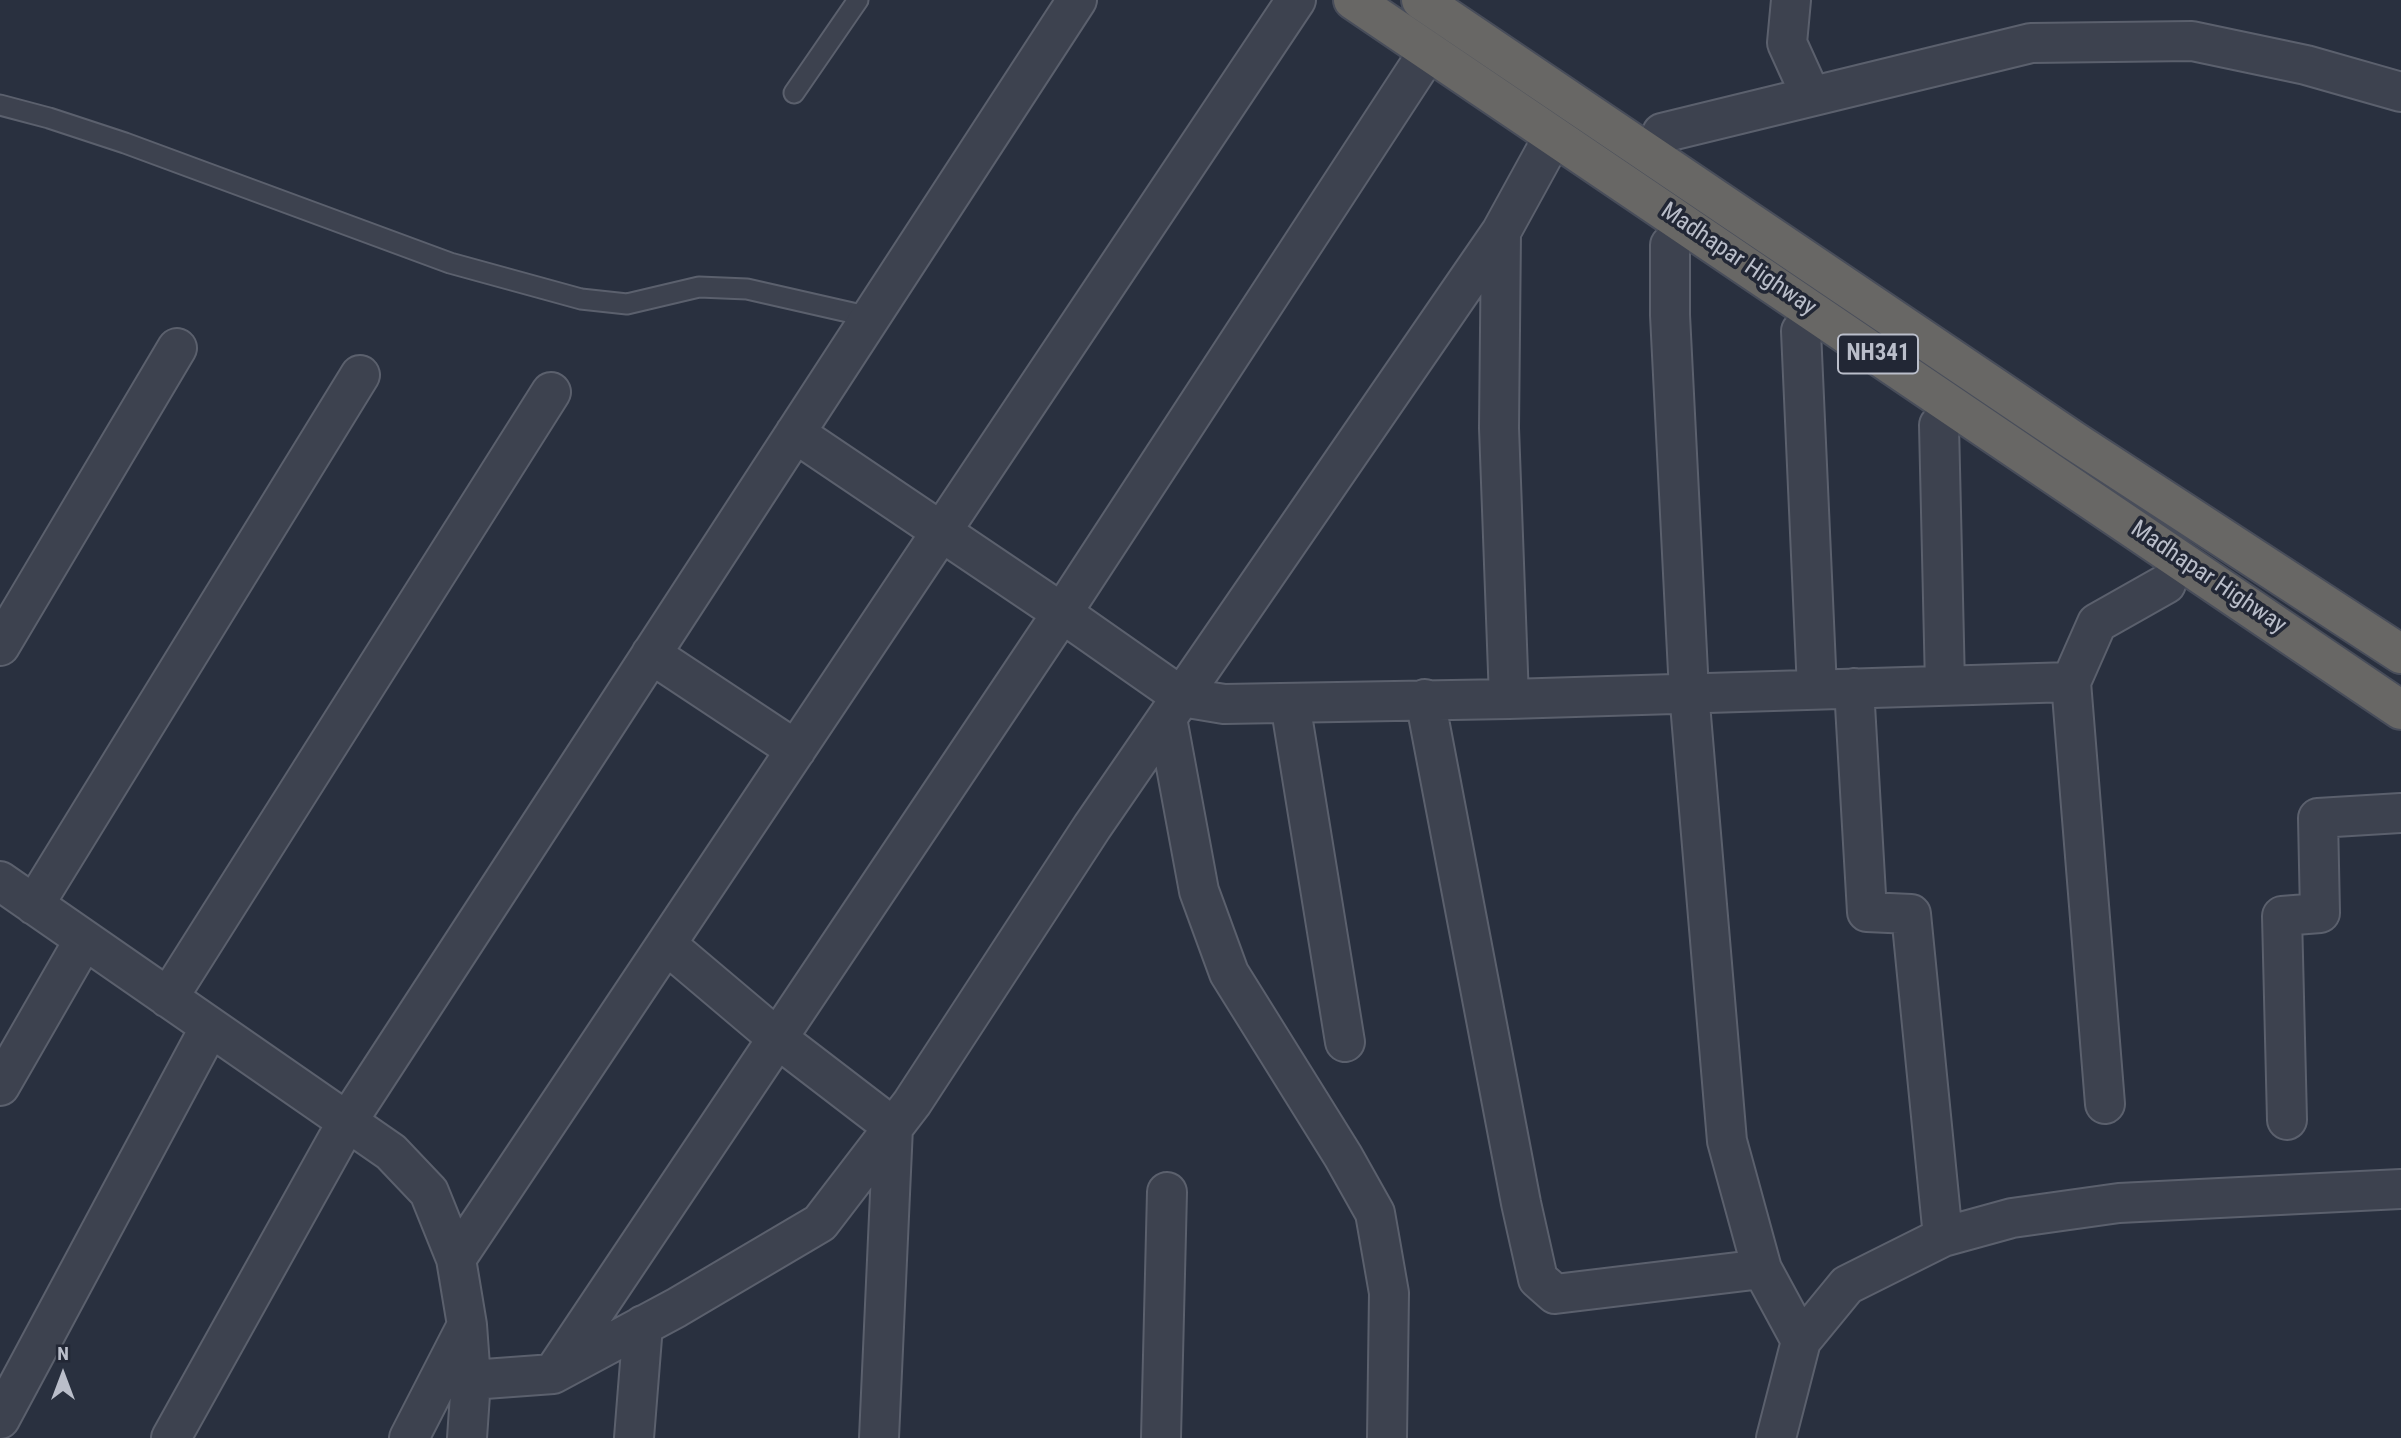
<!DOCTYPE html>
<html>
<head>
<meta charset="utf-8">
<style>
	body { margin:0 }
	#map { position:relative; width:2401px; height:1438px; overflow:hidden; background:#29303f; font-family:"Roboto Condensed",sans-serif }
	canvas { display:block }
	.north { position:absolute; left:28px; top:1340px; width:70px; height:70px; -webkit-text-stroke:5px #222735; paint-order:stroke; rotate:0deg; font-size:19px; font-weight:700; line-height:28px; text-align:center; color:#babeca }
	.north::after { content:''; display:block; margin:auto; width:24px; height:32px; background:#babeca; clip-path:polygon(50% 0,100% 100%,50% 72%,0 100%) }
</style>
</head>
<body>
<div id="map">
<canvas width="2401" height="1438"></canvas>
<div class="north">N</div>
</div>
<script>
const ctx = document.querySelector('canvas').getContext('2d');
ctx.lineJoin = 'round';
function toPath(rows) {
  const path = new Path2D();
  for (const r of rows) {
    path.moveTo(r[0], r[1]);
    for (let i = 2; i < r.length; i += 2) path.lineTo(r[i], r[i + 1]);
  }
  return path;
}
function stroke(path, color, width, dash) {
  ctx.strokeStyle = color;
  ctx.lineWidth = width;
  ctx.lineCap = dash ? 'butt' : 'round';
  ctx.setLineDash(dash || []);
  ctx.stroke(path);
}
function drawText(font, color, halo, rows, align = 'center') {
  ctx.font = font + ' "Roboto Condensed",sans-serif';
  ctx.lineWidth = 7;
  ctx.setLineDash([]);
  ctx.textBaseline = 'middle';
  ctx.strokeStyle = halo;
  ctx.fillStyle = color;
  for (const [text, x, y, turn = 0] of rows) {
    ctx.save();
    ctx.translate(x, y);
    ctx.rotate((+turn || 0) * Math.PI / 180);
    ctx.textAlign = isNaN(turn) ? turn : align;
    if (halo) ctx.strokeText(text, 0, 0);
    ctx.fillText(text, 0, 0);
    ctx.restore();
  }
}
const service = toPath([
	[794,93,858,0],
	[0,105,49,118,125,143,450,263,581,299,627,304,699,287,747,289,870,317]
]);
const minor = toPath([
	[1791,0,1787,43,1811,96],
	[1662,133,2031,43,2192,41,2306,65,2401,92],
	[1501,232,1499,428,1509,699],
	[1670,245,1670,315,1689,692,1727,1141,1762,1269,1801,1341],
	[1801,331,1817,689],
	[1939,425,1945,685],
	[795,433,1062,613,1182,697,1224,704,1509,699,2071,682],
	[0,646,177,348],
	[651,654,796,750],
	[1854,688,1867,912,1911,914,1943,1237],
	[1425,699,1521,1203,1538,1279,1555,1294,1762,1269],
	[1290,703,1345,1042],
	[1167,718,1199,891,1229,973,1343,1156,1375,1213,1389,1293,1387,1438],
	[0,881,391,1152,429,1192,456,1259,467,1325,471,1380,467,1438],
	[34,905,360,375],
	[667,945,777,1038,893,1127,879,1438],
	[168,998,551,392],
	[0,1086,84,940],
	[2105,1104,2071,682,2097,623,2166,584],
	[2287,1120,2282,916,2320,913,2318,818,2401,813],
	[456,1259,1296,0],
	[556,1369,1062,613,1419,66],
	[471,1380,553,1374,676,1308,820,1223,912,1103,1092,827,1501,232,1546,150],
	[0,1419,210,1027],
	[171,1438,347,1122,1077,0],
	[409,1438,467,1325],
	[634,1438,643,1325],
	[1161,1438,1167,1192],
	[1776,1438,1801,1341,1847,1285,1943,1237,2012,1218,2119,1203,2401,1189]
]);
const trunk = toPath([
	[1353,0,2401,710],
	[1421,0,2074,441,2401,654]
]);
const shields = [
	[1878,354,80]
];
const shieldNames = [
	["NH341",1878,354]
];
const streetNames = [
	["Madhapar Highway",1738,260,34],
	["Madhapar Highway",2208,578,34]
];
stroke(service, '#5b606d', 23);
stroke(minor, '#5b606d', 42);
stroke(trunk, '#484d5a', 42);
stroke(service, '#3d424f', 19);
stroke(minor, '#3d424f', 38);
stroke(trunk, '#686765', 38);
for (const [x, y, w] of shields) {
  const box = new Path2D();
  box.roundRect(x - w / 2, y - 19.5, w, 39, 5);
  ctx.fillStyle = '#222735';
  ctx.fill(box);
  stroke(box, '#babeca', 2);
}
drawText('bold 23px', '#babeca', null, shieldNames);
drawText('24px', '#babeca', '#222735', streetNames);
</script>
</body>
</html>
